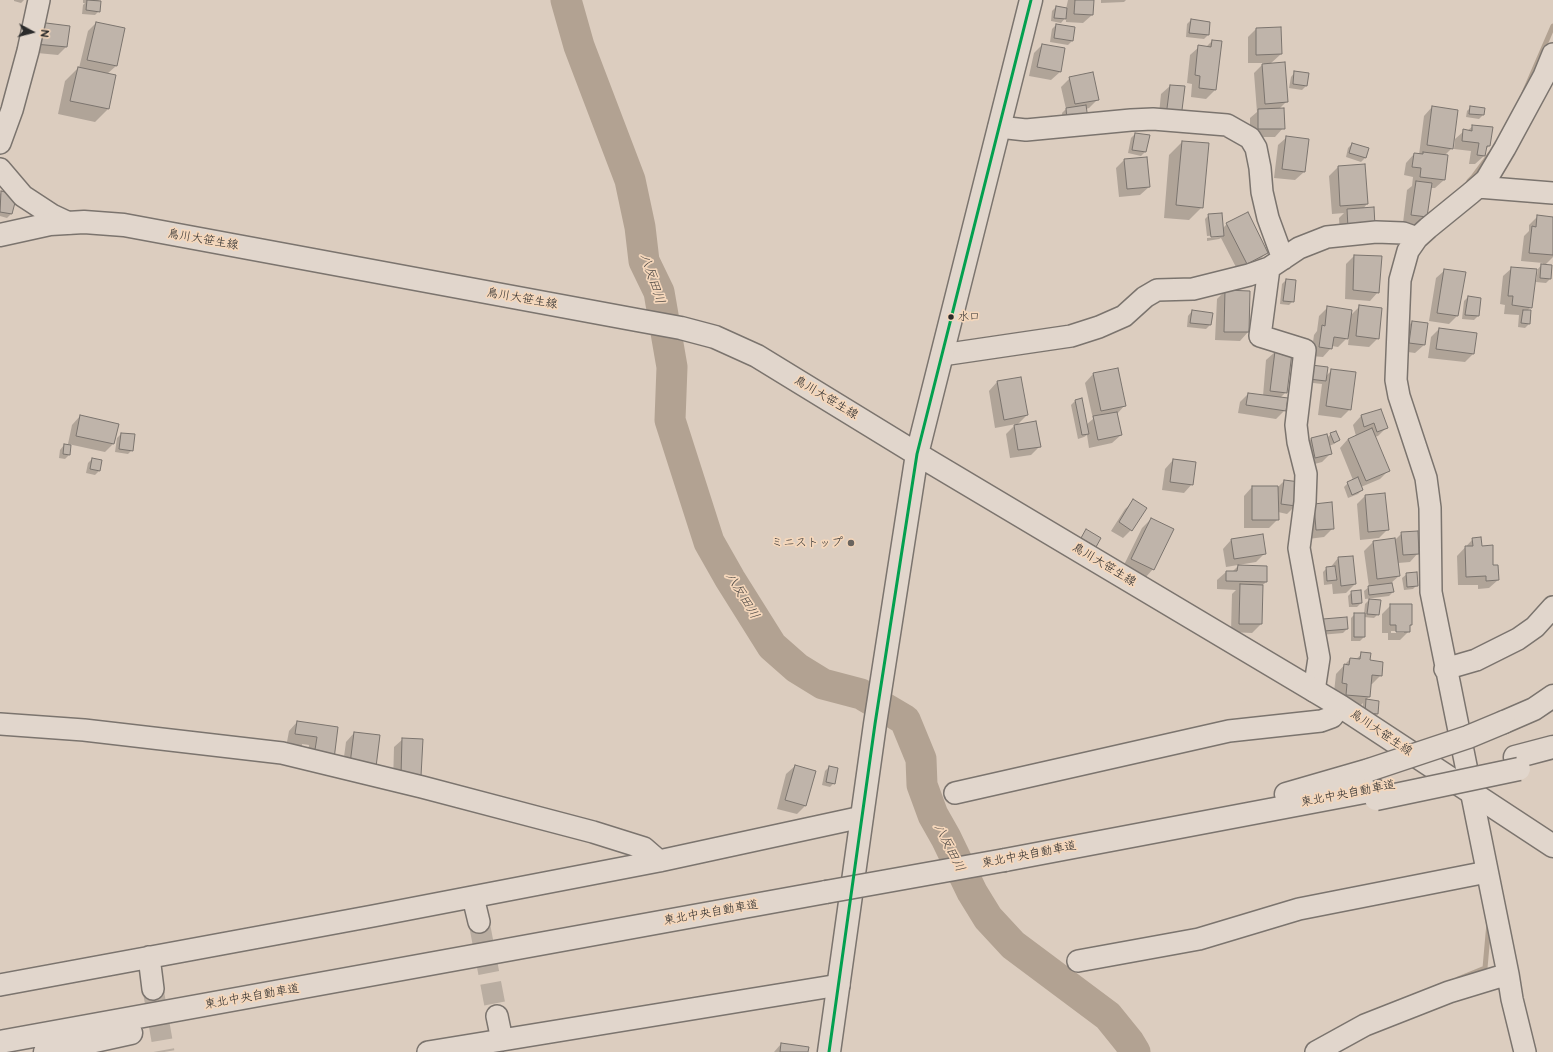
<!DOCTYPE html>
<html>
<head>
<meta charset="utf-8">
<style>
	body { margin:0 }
	#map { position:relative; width:1553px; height:1052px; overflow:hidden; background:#dccdbf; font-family:"Balsamiq Sans",sans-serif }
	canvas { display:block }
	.north { position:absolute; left:12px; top:12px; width:40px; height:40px; -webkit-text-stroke:3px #f5d7bb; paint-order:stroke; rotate:97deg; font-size:11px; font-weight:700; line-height:16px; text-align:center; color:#2b2b2b }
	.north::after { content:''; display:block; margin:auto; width:14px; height:18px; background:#2b2b2b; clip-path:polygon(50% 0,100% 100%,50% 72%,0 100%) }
</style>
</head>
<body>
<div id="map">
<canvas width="1553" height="1052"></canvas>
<div class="north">N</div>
</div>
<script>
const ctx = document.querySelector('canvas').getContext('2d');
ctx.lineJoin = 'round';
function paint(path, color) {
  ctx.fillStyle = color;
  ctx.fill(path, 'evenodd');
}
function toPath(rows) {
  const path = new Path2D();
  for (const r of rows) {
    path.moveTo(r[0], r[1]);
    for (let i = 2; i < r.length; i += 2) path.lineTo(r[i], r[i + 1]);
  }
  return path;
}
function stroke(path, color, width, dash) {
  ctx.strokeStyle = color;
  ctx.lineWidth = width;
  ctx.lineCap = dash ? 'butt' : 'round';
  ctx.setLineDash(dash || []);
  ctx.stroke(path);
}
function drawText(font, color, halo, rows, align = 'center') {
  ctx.font = font + ' "Balsamiq Sans","Klee One",sans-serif';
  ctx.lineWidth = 3.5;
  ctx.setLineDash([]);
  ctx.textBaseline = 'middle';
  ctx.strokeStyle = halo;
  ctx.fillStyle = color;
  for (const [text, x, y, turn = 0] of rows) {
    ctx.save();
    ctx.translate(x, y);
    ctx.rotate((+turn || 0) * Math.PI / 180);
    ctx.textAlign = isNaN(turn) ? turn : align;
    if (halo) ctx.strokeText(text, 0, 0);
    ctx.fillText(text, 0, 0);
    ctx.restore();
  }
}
const shadow = toPath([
	[14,0,24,0,21,3,14,1],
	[83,0,99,0,98,1,99,11,95,15,82,14,83,5,85,3,83,3],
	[1068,0,1093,0,1092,15,1083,23,1066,22,1066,17,1061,23,1051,21,1052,11,1056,7,1066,9],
	[1101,0,1126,0,1124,2,1101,3],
	[1191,20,1208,35,1204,39,1186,37,1187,24],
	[96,23,116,66,107,74,115,76,108,109,95,122,58,114,65,81,78,68,79,68,88,31],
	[1056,25,1072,41,1068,45,1050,42,1052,29],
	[69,26,66,47,58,55,27,52],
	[1256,29,1281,54,1270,64,1286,102,1279,109,1283,128,1275,137,1250,137,1250,118,1257,112,1254,73,1264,63,1248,63,1248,37],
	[1212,41,1221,42,1215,90,1206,99,1191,97,1192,84,1187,83,1190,55,1199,47,1206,47],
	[1042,45,1060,72,1051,80,1029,76,1034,53],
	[1295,72,1306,86,1302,90,1289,88,1291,77],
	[1070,78,1098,99,1089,108,1086,109,1063,124,1062,113,1066,109,1061,87],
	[1170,86,1184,87,1158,124,1161,94],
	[1432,107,1452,148,1444,156,1444,180,1435,188,1430,188,1426,216,1418,225,1403,223,1407,190,1412,186,1413,177,1404,175,1406,163,1414,154,1419,155,1424,116],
	[1471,107,1483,115,1479,119,1466,117,1467,111],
	[1473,126,1492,128,1489,146,1485,150,1484,156,1475,164,1469,164,1471,151,1454,149,1455,139,1464,131,1467,131],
	[1135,134,1145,152,1141,156,1128,153,1131,138],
	[1287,137,1304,172,1295,180,1274,178,1278,145],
	[1182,142,1202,207,1189,220,1164,218,1169,155],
	[1352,144,1365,158,1361,162,1346,157,1348,148],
	[1125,159,1149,187,1140,195,1119,197,1116,168],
	[1364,165,1367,204,1340,236,1339,218,1344,213,1332,214,1329,176,1338,167],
	[2,192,11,214,7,218,0,216,0,194],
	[1209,215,1223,228,1227,224,1267,253,1258,261,1238,271,1221,238,1219,239,1207,241,1207,238,1220,237,1220,235,1207,236,1205,219],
	[1538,216,1553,218,1553,257,1545,265,1550,279,1546,283,1536,282,1538,269,1543,263,1521,261,1524,236,1529,231,1529,225],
	[1354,256,1378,292,1370,301,1345,299,1346,264],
	[1512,268,1531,307,1527,311,1529,324,1525,328,1518,327,1519,315,1504,314,1505,305,1500,304,1503,276],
	[1445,270,1457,316,1449,324,1429,321,1436,278],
	[1286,280,1293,301,1289,305,1280,304,1282,284],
	[1225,291,1248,332,1240,341,1215,340,1217,299],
	[1468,297,1480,299,1478,316,1474,320,1462,319,1464,301],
	[1360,306,1378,338,1369,347,1348,345,1349,336,1338,347,1332,346,1331,348,1323,357,1311,356,1314,335,1317,331,1319,316,1328,307,1350,316],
	[1192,311,1210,325,1206,329,1187,327,1188,316],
	[1412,322,1424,345,1415,353,1401,351,1403,331],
	[1439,329,1473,354,1465,362,1428,358,1431,337],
	[1275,352,1286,392,1280,398,1285,410,1276,419,1238,413,1240,402,1248,394,1263,396,1266,360],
	[1307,370,1326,376,1332,370,1350,409,1341,418,1318,415,1322,384,1305,382],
	[1093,374,1125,405,1117,414,1121,435,1112,443,1089,448,1087,435,1084,437,1078,439,1071,405,1075,401,1087,424,1093,419,1085,383],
	[1020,378,1027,415,1017,425,1040,446,1031,455,1010,458,1006,434,1016,424,995,428,989,391,997,382],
	[1381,410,1386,428,1378,436,1375,437,1389,470,1380,479,1361,487,1362,490,1358,494,1348,498,1344,487,1348,483,1353,480,1340,448,1348,439,1356,436,1353,425,1361,416],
	[80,416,113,444,105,452,68,444,72,425],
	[121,434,132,450,128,454,115,452,117,438],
	[1331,434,1338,440,1334,444,1329,446,1331,453,1322,462,1307,466,1302,448,1311,439,1326,436,1327,438],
	[64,445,69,455,65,459,59,458,60,450],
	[92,459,101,461,99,471,95,475,86,473,88,463],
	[1173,460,1192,484,1184,493,1162,490,1165,469],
	[1284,481,1296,505,1287,514,1278,512,1278,519,1269,528,1244,528,1244,496,1252,487,1278,487],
	[1365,496,1388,529,1379,538,1360,540,1357,504],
	[1134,501,1131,530,1123,538,1111,531,1125,509],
	[1314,505,1333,528,1324,537,1308,539],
	[1151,519,1153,569,1145,578,1123,567,1142,528],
	[1086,531,1100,539,1091,551,1078,542],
	[1402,533,1418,553,1410,562,1398,563,1399,576,1391,583,1393,592,1389,596,1365,599,1364,591,1369,587,1364,551,1373,542,1396,539],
	[1473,539,1481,547,1492,566,1498,580,1489,588,1478,589,1478,585,1458,585,1457,556],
	[1231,540,1265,553,1256,562,1226,567,1223,549],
	[1338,558,1355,584,1346,593,1333,594,1332,584,1324,585,1323,572,1327,568,1330,568],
	[1238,566,1266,582,1262,586,1261,624,1252,633,1231,632,1232,594,1236,590,1217,589,1217,580,1226,572,1232,572],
	[1407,574,1417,585,1413,589,1404,590,1402,578],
	[1352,592,1361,603,1357,607,1349,607,1348,596],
	[1369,600,1378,614,1374,618,1364,617,1364,637,1360,641,1351,641,1351,618,1355,614,1364,614,1365,604],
	[1391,605,1411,625,1409,627,1409,631,1400,640,1388,640,1388,633,1382,633,1382,614],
	[1391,631,1404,631,1404,633,1391,633],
	[1323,620,1347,629,1343,633,1320,635,1319,624],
	[1362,654,1381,675,1372,684,1370,684,1369,697,1366,700,1378,702,1377,714,1373,718,1362,716,1363,703,1361,705,1338,703,1339,692,1334,692,1336,674,1350,659,1355,660],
	[297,722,337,728,306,764,309,745,302,744,301,755,285,748,291,743,287,742,289,731],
	[354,733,379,736,342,772,346,742],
	[403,739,412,784,393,784,394,747],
	[795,766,805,806,797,814,777,809,786,774],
	[829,767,834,783,830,787,822,785,825,771],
	[781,1044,807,1052,774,1052]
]);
const stream = toPath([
	[1524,93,1553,26],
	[1469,181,1473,177,1490,154],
	[1458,979,1485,968,1489,923]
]);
const river = toPath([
	[566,0,579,46,630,180,640,227,644,261,659,292,672,367,670,420,709,542,730,579,772,646,797,668,823,684,861,694,905,720,921,759,922,785,933,815,946,838,972,892,988,918,1013,945,1108,1016,1129,1042,1135,1052]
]);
const building = toPath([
	[87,0,101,1,100,12,86,10,87,0],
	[1075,0,1094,0,1093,15,1074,14,1075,0],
	[1056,6,1067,8,1066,19,1054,18,1056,6],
	[1191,19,1210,22,1209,35,1189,33,1191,19],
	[38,22,70,26,67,47,35,44,38,22],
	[96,22,125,28,117,66,87,60,96,22],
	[1056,24,1075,27,1073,41,1054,38,1056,24],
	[1281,27,1282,54,1256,55,1256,28,1281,27],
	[1212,40,1222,41,1216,90,1199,88,1200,76,1195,75,1198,45,1211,47,1212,40],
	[1042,44,1065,48,1061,72,1037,67,1042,44],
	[1285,62,1288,102,1265,104,1262,64,1285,62],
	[78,67,116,75,109,109,70,101,78,67],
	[1294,71,1309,73,1307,86,1293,84,1294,71],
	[1093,72,1099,100,1075,104,1069,77,1093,72],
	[1170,85,1185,86,1181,118,1166,116,1170,85],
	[1086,105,1088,119,1067,121,1066,108,1086,105],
	[1432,106,1458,110,1453,149,1427,145,1432,106],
	[1470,106,1485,108,1484,115,1469,114,1470,106],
	[1284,108,1285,129,1258,129,1258,109,1284,108],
	[1472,125,1493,127,1490,146,1487,146,1485,156,1477,155,1479,143,1462,141,1463,129,1472,131,1472,125],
	[1135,133,1150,135,1146,152,1132,150,1135,133],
	[1286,136,1309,139,1305,172,1282,169,1286,136],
	[1182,141,1209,143,1203,208,1176,205,1182,141],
	[1352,143,1369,148,1366,158,1349,153,1352,143],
	[1423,152,1448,155,1445,180,1420,177,1421,168,1412,167,1414,153,1423,154,1423,152],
	[1147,157,1150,187,1127,189,1124,159,1147,157],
	[1365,164,1368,204,1340,206,1338,166,1365,164],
	[1416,181,1432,183,1427,217,1411,215,1416,181],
	[1,191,17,195,12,214,0,212,1,191],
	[1374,207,1375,226,1348,228,1347,209,1374,207],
	[1248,212,1268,253,1247,264,1226,223,1248,212],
	[1222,213,1224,236,1211,237,1208,214,1222,213],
	[1537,215,1553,217,1553,255,1529,253,1532,226,1536,227,1537,215],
	[1354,255,1382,256,1379,293,1353,290,1354,255],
	[1541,264,1552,265,1551,279,1540,278,1541,264],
	[1511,267,1537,269,1532,308,1512,305,1513,296,1508,296,1511,267],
	[1444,269,1466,272,1458,316,1437,313,1444,269],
	[1286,279,1296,280,1294,302,1283,301,1286,279],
	[1225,290,1250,291,1249,332,1224,332,1225,290],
	[1468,296,1481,298,1479,316,1465,315,1468,296],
	[1359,305,1382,308,1379,339,1356,336,1359,305],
	[1327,306,1352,310,1348,339,1334,337,1332,349,1319,347,1322,325,1325,326,1327,306],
	[1192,310,1213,313,1211,325,1190,323,1192,310],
	[1523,310,1531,310,1530,324,1521,323,1523,310],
	[1412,321,1428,323,1425,345,1409,343,1412,321],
	[1439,328,1477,333,1474,354,1436,349,1439,328],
	[1275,351,1292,353,1287,393,1270,391,1275,351],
	[1311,365,1328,367,1326,381,1309,379,1311,365],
	[1118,368,1126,406,1101,411,1093,373,1118,368],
	[1331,369,1356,372,1351,410,1326,406,1331,369],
	[1021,377,1028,415,1004,420,997,381,1021,377],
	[1248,393,1288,398,1286,411,1246,405,1248,393],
	[1082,398,1089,434,1082,435,1075,400,1082,398],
	[1381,409,1388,428,1377,432,1374,423,1364,427,1361,415,1381,409],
	[1117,412,1122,435,1098,440,1093,416,1117,412],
	[80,415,119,424,114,444,76,436,80,415],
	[1036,421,1041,447,1018,450,1014,425,1036,421],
	[1372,428,1390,471,1366,481,1348,439,1372,428],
	[1336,431,1340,440,1334,443,1330,433,1336,431],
	[121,433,135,434,133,451,119,449,121,433],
	[1327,434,1332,454,1315,458,1311,438,1327,434],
	[64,444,71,445,70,455,63,454,64,444],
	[92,458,102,460,100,471,90,469,92,458],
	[1173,459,1196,462,1193,485,1170,482,1173,459],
	[1358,477,1363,490,1352,495,1347,482,1358,477],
	[1284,480,1300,482,1296,506,1281,504,1284,480],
	[1252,486,1278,486,1279,520,1252,520,1252,486],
	[1385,493,1389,530,1368,532,1365,495,1385,493],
	[1133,499,1147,508,1132,531,1119,522,1133,499],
	[1332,502,1334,529,1316,530,1314,504,1332,502],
	[1151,518,1174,529,1154,570,1131,559,1151,518],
	[1086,529,1101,538,1096,547,1081,538,1086,529],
	[1418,531,1419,554,1403,555,1401,532,1418,531],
	[1263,534,1266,554,1234,559,1231,539,1263,534],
	[1481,537,1482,546,1493,545,1493,565,1498,565,1499,580,1486,581,1486,576,1466,577,1465,546,1473,546,1472,538,1481,537],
	[1395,538,1400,576,1377,579,1373,541,1395,538],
	[1353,556,1356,584,1341,586,1338,557,1353,556],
	[1238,565,1267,566,1267,582,1226,581,1226,571,1237,571,1238,565],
	[1335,566,1337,580,1327,581,1326,567,1335,566],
	[1417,572,1418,586,1407,587,1406,573,1417,572],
	[1392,583,1394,592,1369,595,1368,586,1392,583],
	[1240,584,1263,585,1262,624,1239,624,1240,584],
	[1361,590,1362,603,1352,604,1351,591,1361,590],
	[1369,599,1381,600,1379,615,1367,614,1369,599],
	[1390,604,1412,604,1412,625,1410,625,1410,632,1396,632,1396,625,1390,625,1390,604],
	[1354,613,1365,613,1365,637,1354,637,1354,613],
	[1347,617,1348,629,1324,631,1323,619,1347,617],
	[1361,652,1371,653,1370,660,1383,662,1382,676,1372,675,1370,697,1346,695,1347,684,1342,683,1344,664,1349,665,1350,658,1360,659,1361,652],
	[1366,699,1379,701,1378,714,1365,713,1366,699],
	[297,721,338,727,334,759,314,756,317,737,295,734,297,721],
	[354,732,380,735,376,767,350,764,354,732],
	[402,738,423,739,421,776,401,776,402,738],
	[795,765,816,771,806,806,785,800,795,765],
	[829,766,838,768,835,784,826,782,829,766],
	[781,1043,809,1047,808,1052,780,1052,781,1043]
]);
const streetTunnel = toPath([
	[479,922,497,1016],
	[153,989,164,1052]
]);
const street = toPath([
	[999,127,1026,130,1131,120,1153,119,1227,125,1250,138,1256,148,1260,168,1262,192,1268,218,1283,259],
	[0,143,12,110,28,51,39,0],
	[0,169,23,196,52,215,69,223],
	[1478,187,1553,193],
	[1269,268,1260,336,1305,350,1296,425,1298,442,1306,474,1305,502,1299,548,1319,658,1314,691],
	[942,355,1071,336,1099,327,1124,316,1145,297,1157,290,1193,289,1249,275,1269,268,1299,248,1327,237,1376,232,1403,233,1417,238],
	[1445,669,1476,660,1518,639,1535,627,1553,607],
	[0,724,84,730,282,753,422,787,593,832,644,848,659,861],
	[955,793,1229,731,1321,721,1332,717,1340,706],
	[473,897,479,922],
	[149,957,153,989],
	[1078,961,1199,939,1299,909,1487,872],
	[0,985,373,916,659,861,862,817],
	[497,1016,502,1040],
	[428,1052,839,985],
	[1316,1052,1365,1025,1449,992,1508,974],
	[1525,1052,1512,999,1508,974,1431,592,1430,508,1426,478,1399,396,1396,380,1400,280,1408,251,1417,238,1428,228,1471,193,1486,180,1505,148,1544,76,1553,54]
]);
const secondary = toPath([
	[0,235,50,224,84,222,124,225,637,320,681,328,715,337,757,356,917,454,1340,706,1553,846],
	[829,1052,875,724,917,454,1031,0]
]);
const highway = toPath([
	[1504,722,1534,709,1553,696],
	[1515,757,1553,747],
	[1286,794,1369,770],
	[1005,860,1375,790],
	[0,1042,826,892],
	[45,1052,131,1033]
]);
const highwayBridge = toPath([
	[1369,770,1468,737,1504,722],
	[1376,799,1519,769],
	[826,892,1005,860]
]);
const bus1 = toPath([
	[829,1052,875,724,917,454,1031,0]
]);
const markers = [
	[951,317,3.5,"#2b2b2b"],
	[851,543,4,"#69645f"]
];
const busNames = [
	["水口",958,317]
];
const streetNames = [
	["鳥川大笹生線",203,240,10],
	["鳥川大笹生線",522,299,10],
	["鳥川大笹生線",826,398,31],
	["鳥川大笹生線",1104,565,31],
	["鳥川大笹生線",1381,733,34],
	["東北中央自動車道",1348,794,-11],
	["東北中央自動車道",1029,855,-11],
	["東北中央自動車道",711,913,-10],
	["東北中央自動車道",252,997,-10]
];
const poiNames = [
	["ミニストップ",843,543]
];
const waterNames = [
	["八反田川",652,279,72],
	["八反田川",742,596,59],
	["八反田川",949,848,63]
];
paint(shadow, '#0003');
stroke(stream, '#b2a292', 5);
stroke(river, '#b2a292', 31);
paint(building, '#bfb4aa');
stroke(building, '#7b746e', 1);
stroke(streetTunnel, '#b9ada1', 21, [21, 10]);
stroke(street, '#7b746e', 24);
stroke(secondary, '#7b746e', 25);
stroke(highway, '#7b746e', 25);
stroke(street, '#e1d6cc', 21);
stroke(secondary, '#e1d6cc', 22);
stroke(highway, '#e1d6cc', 22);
stroke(highwayBridge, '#7b746e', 25, []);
stroke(highwayBridge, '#e1d6cc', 22);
stroke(bus1, '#02a04f', 3);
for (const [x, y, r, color] of markers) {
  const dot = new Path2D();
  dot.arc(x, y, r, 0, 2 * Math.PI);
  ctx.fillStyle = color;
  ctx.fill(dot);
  stroke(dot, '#f5d7bb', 1.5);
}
drawText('11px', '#2b2b2b', '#f5d7bb', busNames, 'left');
drawText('12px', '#2b2b2b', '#f5d7bb', streetNames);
drawText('12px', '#2b2b2b', '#f5d7bb', poiNames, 'right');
drawText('italic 13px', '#484440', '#f5d7bb', waterNames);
</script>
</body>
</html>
